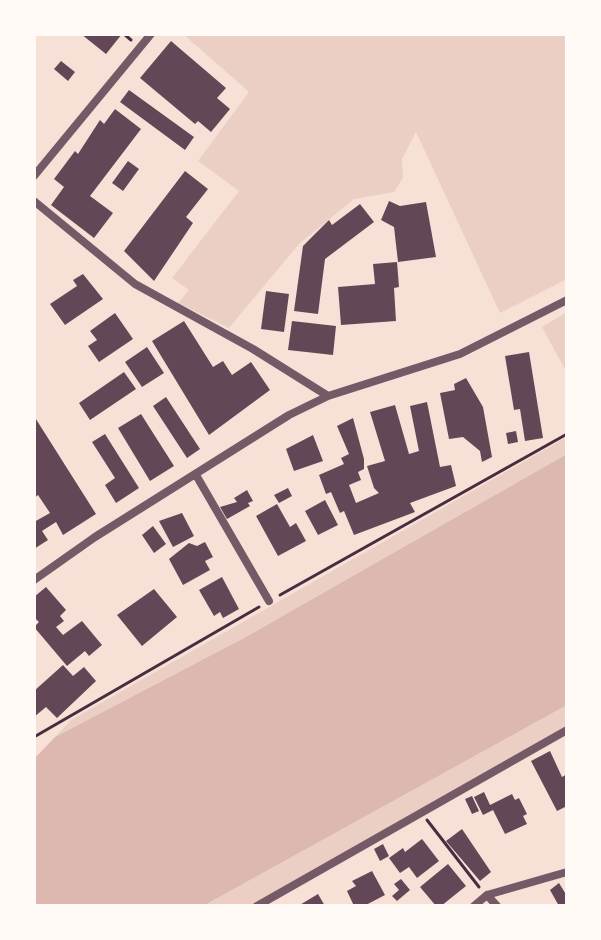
<!DOCTYPE html>
<html>
<head>
<meta charset="utf-8">
<style>
	body { margin:0 }
	#map { position:relative; width:601px; height:940px; overflow:hidden; background:#f7e1d7; font-family:"IBM Plex Sans",sans-serif }
	canvas { display:block }
	.frame { position:absolute; inset:0; border:36px solid #fffaf5; pointer-events:none }
</style>
</head>
<body>
<div id="map">
<canvas width="601" height="940"></canvas>
<div class="frame"></div>
</div>
<script>
const ctx = document.querySelector('canvas').getContext('2d');
ctx.lineJoin = 'round';
function paint(path, color) {
  ctx.fillStyle = color;
  ctx.fill(path, 'evenodd');
}
function toPath(rows) {
  const path = new Path2D();
  for (const r of rows) {
    path.moveTo(r[0], r[1]);
    for (let i = 2; i < r.length; i += 2) path.lineTo(r[i], r[i + 1]);
  }
  return path;
}
function stroke(path, color, width, dash) {
  ctx.strokeStyle = color;
  ctx.lineWidth = width;
  ctx.lineCap = dash ? 'butt' : 'round';
  ctx.setLineDash(dash || []);
  ctx.stroke(path);
}
const green = toPath([
	[183,34,567,34,567,279,500,313,416,132,402,159,403,178,394,192,354,199,300,243,229,328,178,303,189,290,172,278,239,191,198,161,249,92],
	[567,312,567,373,542,327],
	[567,437,567,454,244,638,55,737,71,720],
	[567,705,567,725,250,906,203,906]
]);
const water = toPath([
	[567,454,567,705,203,906,34,906,34,759,55,737,244,638]
]);
const building = toPath([
	[81,34,122,34,106,54],
	[171,41,226,88,217,98,230,109,211,132,198,121,195,124,140,78],
	[61,61,75,72,68,81,54,69],
	[129,90,194,137,185,150,120,102],
	[115,109,141,129,90,196,113,213,94,238,51,205,64,187,54,179,75,151,78,154,100,120,104,124],
	[128,161,139,169,123,191,112,183],
	[185,171,208,189,186,217,193,223,154,281,124,251],
	[389,201,400,206,426,202,436,257,398,262,394,227,381,220],
	[360,204,374,222,325,259,318,314,294,311,303,246,329,220,332,225],
	[397,262,399,287,394,288,396,321,341,325,338,287,375,284,373,264],
	[83,274,103,299,65,325,50,304,77,286,73,280],
	[266,291,289,294,284,332,261,329],
	[115,313,133,339,99,362,88,346,97,340,90,331],
	[184,321,213,367,223,361,232,375,251,362,270,390,209,435,152,341],
	[292,321,336,326,333,355,288,350],
	[147,347,164,373,142,387,125,362],
	[529,352,543,438,525,441,520,409,514,410,505,356],
	[124,372,136,389,90,420,79,403],
	[466,378,483,407,492,457,482,462,480,451,463,437,449,439,440,393,455,390,454,384],
	[166,397,200,449,187,458,153,406],
	[427,402,440,467,451,465,456,486,410,503,415,512,354,535,344,511,340,513,331,492,326,494,319,475,344,464,341,458,349,454,337,426,353,418,364,459,364,469,358,472,361,480,349,485,356,503,379,493,374,488,367,466,385,461,370,412,395,405,409,454,419,451,410,406],
	[141,414,174,466,150,481,118,428],
	[34,416,96,514,63,535,56,522,42,531,48,540,34,549,34,522,50,513,38,495,34,498],
	[516,431,518,442,508,444,506,433],
	[105,434,139,488,116,503,105,485,115,478,92,442],
	[313,435,323,461,294,471,286,449],
	[288,488,292,496,279,503,274,495],
	[247,490,253,501,248,503,250,506,227,519,220,507,237,502,234,498],
	[325,500,338,525,318,535,305,511],
	[277,504,290,527,296,523,306,541,278,556,256,516],
	[182,513,194,536,173,547,159,521],
	[153,526,166,544,154,553,142,535],
	[205,542,213,557,205,561,210,570,183,585,169,559,189,543,197,546],
	[222,577,239,609,223,618,220,612,214,616,199,590],
	[46,587,66,610,60,616,64,621,56,627,63,635,82,621,102,645,89,656,85,651,67,666,34,627,39,622,34,617,34,597],
	[154,589,177,617,142,646,117,615],
	[63,665,73,676,84,667,96,681,57,718,46,707,34,717,34,691],
	[550,751,562,777,567,774,567,806,557,811,531,761],
	[484,792,490,805,512,794,515,800,519,798,527,814,523,816,527,824,505,834,493,810,483,815,474,797],
	[472,796,479,811,472,814,465,799],
	[462,829,491,872,480,881,446,841],
	[422,839,439,861,417,878,409,867,400,873,389,858,403,848,405,852],
	[383,844,389,856,380,861,374,849],
	[448,864,466,886,441,906,436,906,420,887],
	[372,871,385,895,364,906,354,906,347,891,356,886,352,881],
	[401,879,410,890,397,901,392,896,399,890,394,884],
	[559,883,567,896,567,906,559,906,550,890],
	[318,894,325,906,298,906]
]);
const path = toPath([
	[124,34,131,40],
	[280,595,567,434],
	[34,737,259,607],
	[427,820,479,887]
]);
const minor = toPath([
	[34,176,151,34],
	[34,201,135,284,253,349,328,396],
	[196,475,269,601],
	[34,580,95,537,289,415,328,396,460,354,567,300],
	[487,895,497,906],
	[257,906,567,730],
	[474,906,487,895,567,872]
]);
paint(green, '#ebcfc5');
paint(water, '#dcb8b0');
paint(building, '#644757');
stroke(path, '#4a2c40', 3);
stroke(minor, '#755966', 8);
</script>
</body>
</html>
